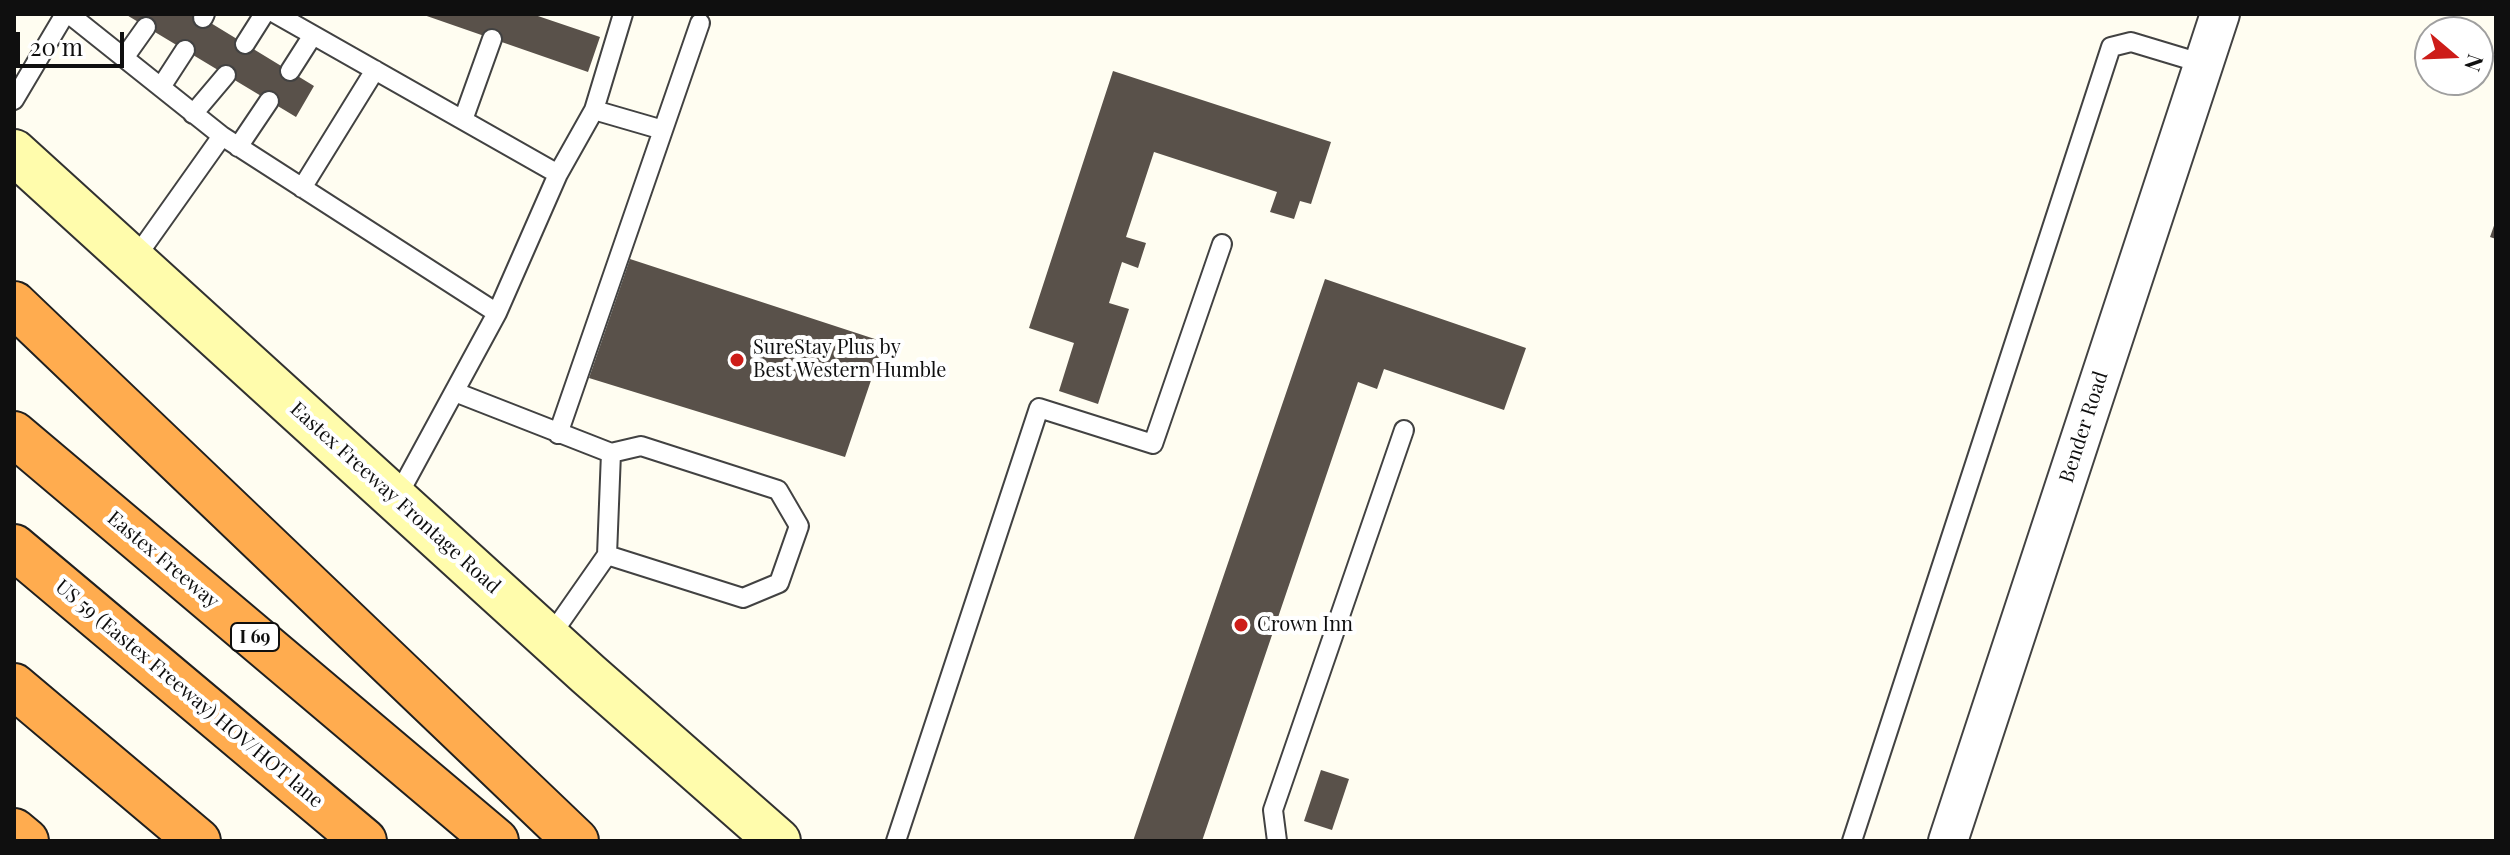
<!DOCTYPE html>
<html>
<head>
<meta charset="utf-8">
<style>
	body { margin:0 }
	#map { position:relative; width:2510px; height:855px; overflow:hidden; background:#fffdf1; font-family:"Playfair Display",serif }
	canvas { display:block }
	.frame { position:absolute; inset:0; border:16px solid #0f0f0f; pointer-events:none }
	.north { position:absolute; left:2414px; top:16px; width:80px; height:80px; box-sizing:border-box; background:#fff; border:2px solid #9f9f9f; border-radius:50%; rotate:109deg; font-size:22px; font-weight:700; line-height:32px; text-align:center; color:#0f0f0f }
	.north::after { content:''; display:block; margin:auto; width:28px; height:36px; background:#cd1d19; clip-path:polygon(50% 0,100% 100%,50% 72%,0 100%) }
	.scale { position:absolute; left:16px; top:32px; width:108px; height:36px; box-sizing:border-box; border:4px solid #0f0f0f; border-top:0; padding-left:10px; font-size:24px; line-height:28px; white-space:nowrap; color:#0f0f0f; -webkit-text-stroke:6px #fff; paint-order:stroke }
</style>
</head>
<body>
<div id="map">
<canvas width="2510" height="855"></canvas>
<div class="frame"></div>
<div class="north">N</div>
<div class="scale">20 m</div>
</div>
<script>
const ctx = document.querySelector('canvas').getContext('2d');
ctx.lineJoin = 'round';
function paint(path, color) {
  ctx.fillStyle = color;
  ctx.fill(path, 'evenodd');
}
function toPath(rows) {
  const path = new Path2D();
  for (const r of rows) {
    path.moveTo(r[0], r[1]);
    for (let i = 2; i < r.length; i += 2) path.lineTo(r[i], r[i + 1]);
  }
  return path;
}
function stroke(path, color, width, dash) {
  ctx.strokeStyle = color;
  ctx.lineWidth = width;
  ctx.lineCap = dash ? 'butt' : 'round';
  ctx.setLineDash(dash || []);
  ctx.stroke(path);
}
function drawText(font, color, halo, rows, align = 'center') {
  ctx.font = font + ' "Playfair Display",serif';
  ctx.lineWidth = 8;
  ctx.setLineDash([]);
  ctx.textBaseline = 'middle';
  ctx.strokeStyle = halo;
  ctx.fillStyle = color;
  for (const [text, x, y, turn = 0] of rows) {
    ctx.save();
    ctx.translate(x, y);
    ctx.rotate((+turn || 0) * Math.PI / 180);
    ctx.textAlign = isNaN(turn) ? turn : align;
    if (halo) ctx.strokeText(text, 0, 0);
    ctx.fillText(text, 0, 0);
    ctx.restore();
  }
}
const building = toPath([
	[125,14,196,14,314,86,296,117],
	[421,14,532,14,600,37,588,72],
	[1113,71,1331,142,1311,204,1300,201,1294,219,1270,212,1277,192,1154,152,1126,237,1146,243,1138,268,1122,262,1109,303,1129,309,1098,404,1059,391,1074,343,1029,328],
	[2496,220,2496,239,2490,237],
	[630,259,884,342,845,457,589,378],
	[1325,279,1526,348,1504,410,1384,369,1377,389,1358,382,1202,841,1133,841],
	[1321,770,1349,779,1332,830,1304,821]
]);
const service = toPath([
	[69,14,222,136],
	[276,14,558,174],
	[203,18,205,14],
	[245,44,264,14],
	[124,58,146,27],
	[290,71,313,35],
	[161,87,185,50],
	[14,100,65,14],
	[594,110,663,130],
	[193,114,226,75],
	[463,120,492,39],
	[238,147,269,101],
	[302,188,375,70],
	[134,260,222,136,497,313],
	[455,392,611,453,607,555,549,638],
	[558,434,700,23],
	[396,499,497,313,558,174,594,110,623,14],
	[607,555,743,598,779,583,799,526,778,490,641,446,611,453],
	[896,841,1039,408,1153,444,1222,244],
	[1277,841,1273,810,1404,430],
	[1852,841,2111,47,2131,42,2204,64]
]);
const minor = toPath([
	[1948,841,2220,14]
]);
const secondary = toPath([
	[14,152,588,674,778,841]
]);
const motorway = toPath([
	[14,304,576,841],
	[14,434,496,841],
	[14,547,364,841],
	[14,686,198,841],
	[14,831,26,841]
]);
const markers = [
	[737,360,8,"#cd1d19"],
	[1241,625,8,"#cd1d19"]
];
const shields = [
	[255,637,48]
];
const shieldNames = [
	["I 69",255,637]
];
const poiNames = [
	["SureStay Plus by",753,348],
	["Best Western Humble",753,371],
	["Crown Inn",1257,625]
];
const streetNames = [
	["Bender Road",2084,427,-72],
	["Eastex Freeway Frontage Road",395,498,42],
	["Eastex Freeway",163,560,40],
	["US 59 (Eastex Freeway) HOV/HOT lane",189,694,40]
];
paint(building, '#59514a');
stroke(service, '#424242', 22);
stroke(minor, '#424242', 42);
stroke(secondary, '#313131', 48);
stroke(motorway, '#202020', 48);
stroke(service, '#fff', 18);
stroke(minor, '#fff', 38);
stroke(secondary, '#fffcac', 44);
stroke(motorway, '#ffac4f', 44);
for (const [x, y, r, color] of markers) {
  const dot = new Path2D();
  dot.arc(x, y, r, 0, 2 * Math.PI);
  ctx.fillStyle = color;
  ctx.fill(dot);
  stroke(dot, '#fff', 3);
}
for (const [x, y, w] of shields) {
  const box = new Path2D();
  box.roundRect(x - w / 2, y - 14, w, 28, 6);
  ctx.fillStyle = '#fff';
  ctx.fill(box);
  stroke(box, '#0f0f0f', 2);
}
drawText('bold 18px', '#0f0f0f', null, shieldNames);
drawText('20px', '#0f0f0f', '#fff', poiNames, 'left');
drawText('20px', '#0f0f0f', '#fff', streetNames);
</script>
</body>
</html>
